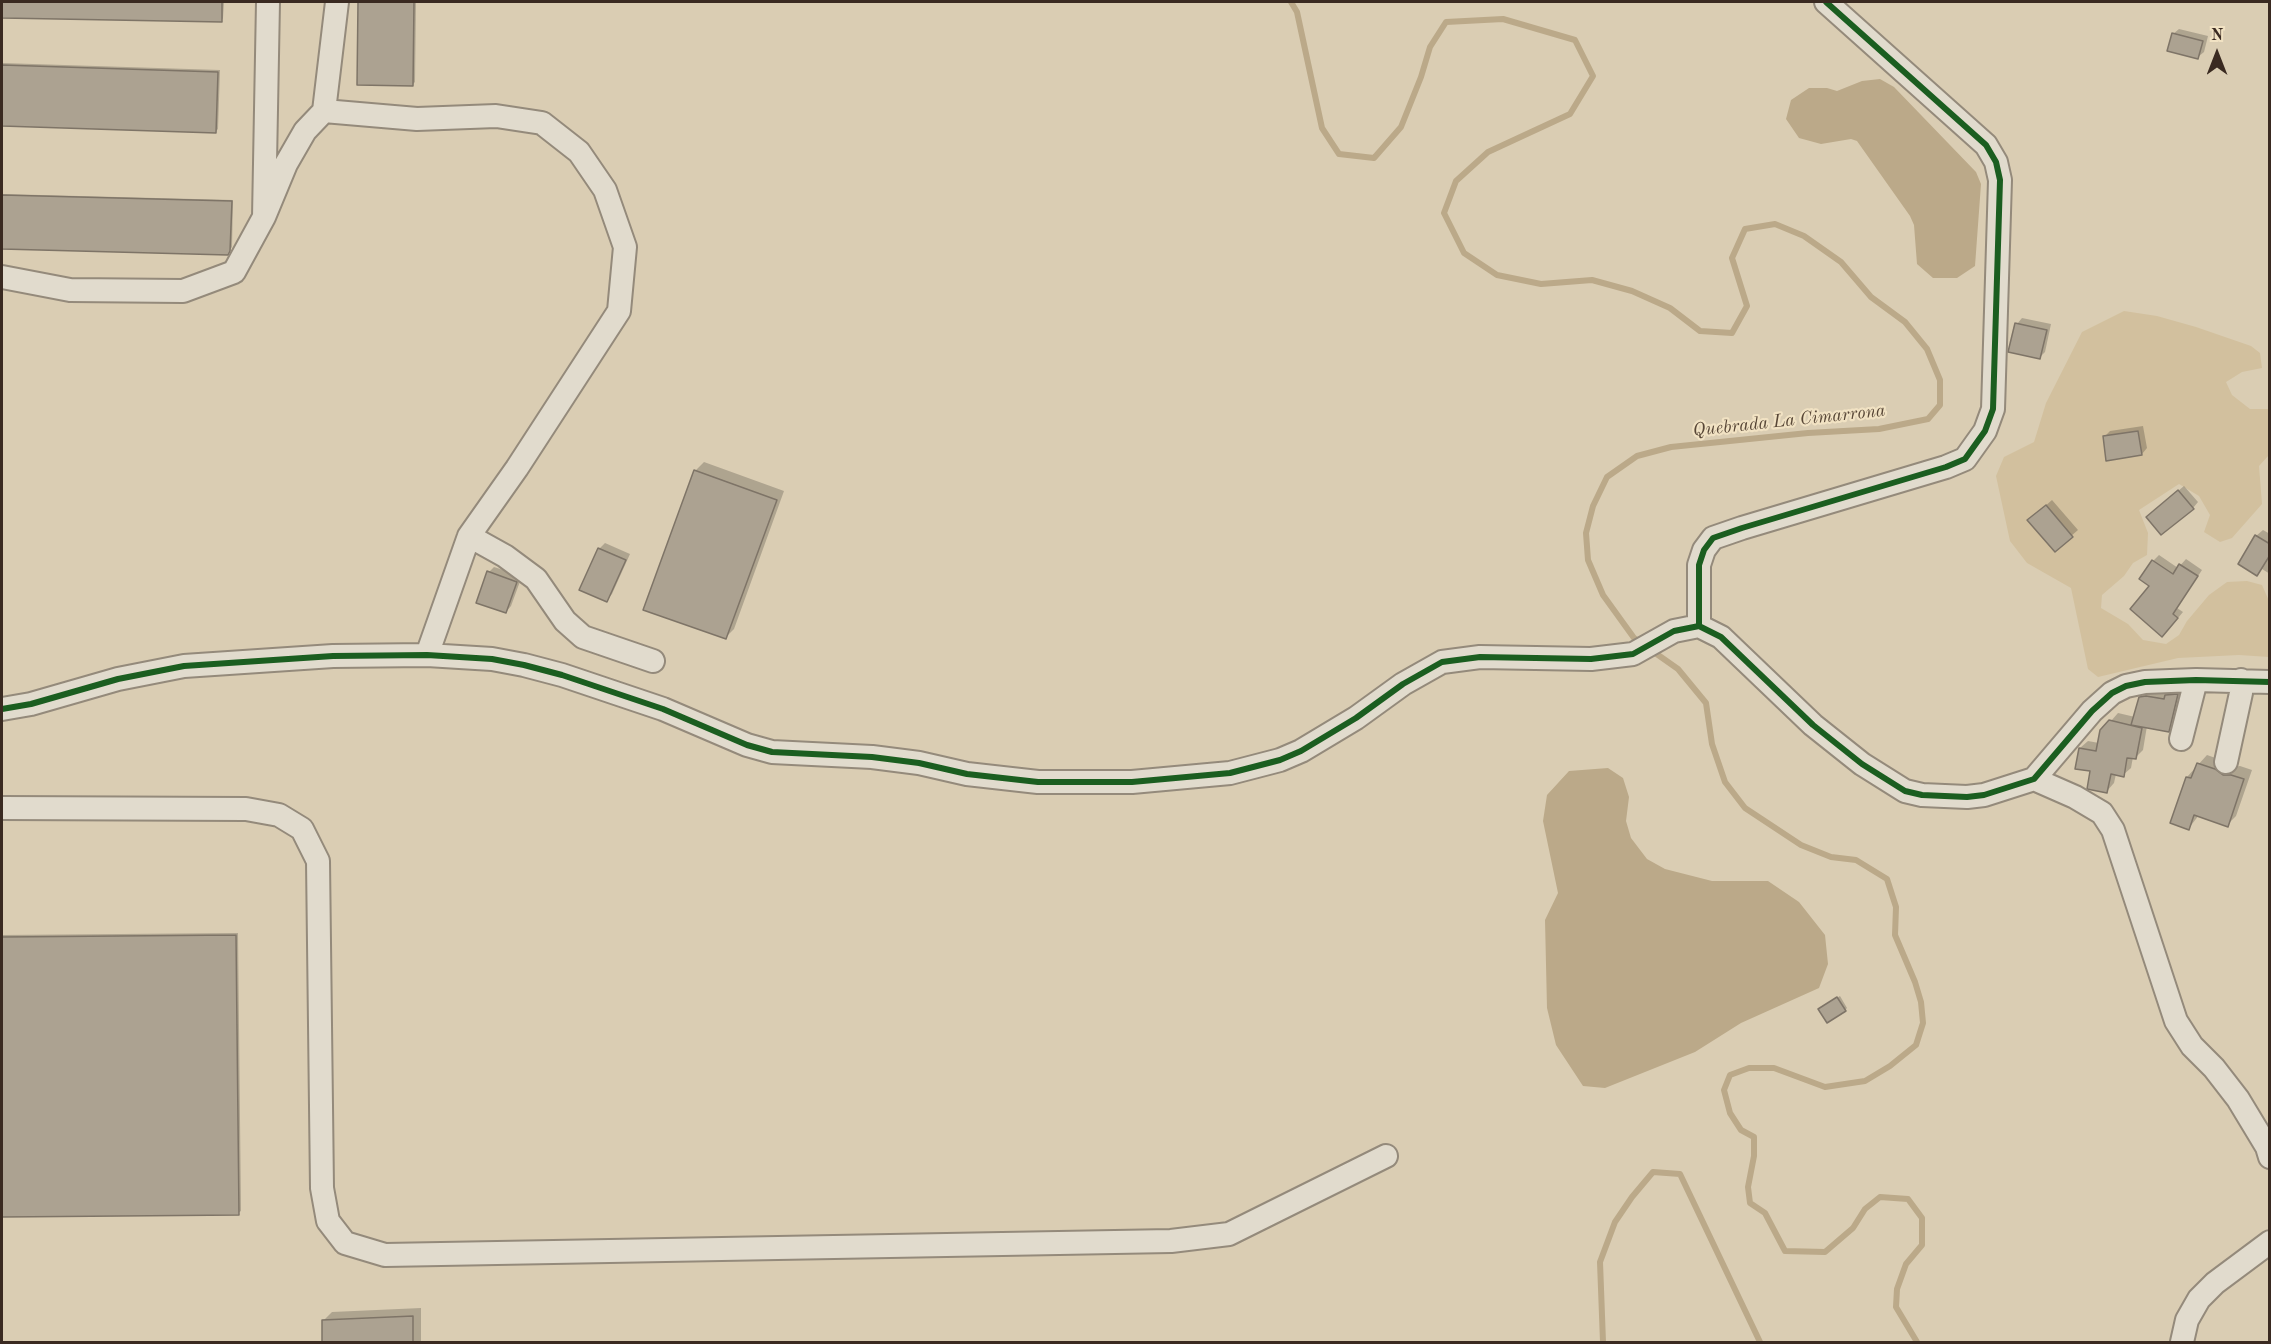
<!DOCTYPE html>
<html>
<head>
<meta charset="utf-8">
<style>
	body { margin:0 }
	#map { position:relative; width:2271px; height:1344px; overflow:hidden; background:#dacdb3; font-family:"Old Standard TT",serif }
	canvas { display:block }
	.frame { position:absolute; inset:0; border:3px solid #3a2a21; pointer-events:none }
	.north { position:absolute; left:2187px; top:24px; width:60px; height:60px; -webkit-text-stroke:4px #f1e2c3; paint-order:stroke; rotate:0deg; font-size:16px; font-weight:700; line-height:24px; text-align:center; color:#3a2a21 }
	.north::after { content:''; display:block; margin:auto; width:21px; height:27px; background:#3a2a21; clip-path:polygon(50% 0,100% 100%,50% 72%,0 100%) }
</style>
</head>
<body>
<div id="map">
<canvas width="2271" height="1344"></canvas>
<div class="frame"></div>
<div class="north">N</div>
</div>
<script>
const ctx = document.querySelector('canvas').getContext('2d');
ctx.lineJoin = 'round';
function paint(path, color) {
  ctx.fillStyle = color;
  ctx.fill(path, 'evenodd');
}
function toPath(rows) {
  const path = new Path2D();
  for (const r of rows) {
    path.moveTo(r[0], r[1]);
    for (let i = 2; i < r.length; i += 2) path.lineTo(r[i], r[i + 1]);
  }
  return path;
}
function stroke(path, color, width, dash) {
  ctx.strokeStyle = color;
  ctx.lineWidth = width;
  ctx.lineCap = dash ? 'butt' : 'round';
  ctx.setLineDash(dash || []);
  ctx.stroke(path);
}
function drawText(font, color, halo, rows, align = 'center') {
  ctx.font = font + ' "Old Standard TT",serif';
  ctx.lineWidth = 4.5;
  ctx.setLineDash([]);
  ctx.textBaseline = 'middle';
  ctx.strokeStyle = halo;
  ctx.fillStyle = color;
  for (const [text, x, y, turn = 0] of rows) {
    ctx.save();
    ctx.translate(x, y);
    ctx.rotate((+turn || 0) * Math.PI / 180);
    ctx.textAlign = isNaN(turn) ? turn : align;
    if (halo) ctx.strokeText(text, 0, 0);
    ctx.fillText(text, 0, 0);
    ctx.restore();
  }
}
const green = toPath([
	[2124,311,2157,316,2196,327,2251,346,2260,353,2262,368,2242,372,2226,382,2232,395,2250,409,2269,409,2269,455,2259,466,2262,504,2232,538,2220,542,2204,532,2210,515,2199,496,2179,484,2139,510,2148,533,2147,555,2133,563,2124,576,2102,595,2101,608,2128,624,2143,640,2166,644,2179,635,2187,621,2209,595,2227,582,2247,581,2262,585,2269,601,2269,657,2239,655,2178,658,2098,677,2088,669,2071,588,2027,563,2010,541,1996,476,2004,457,2034,442,2046,403,2082,332]
]);
const water = toPath([
	[1880,79,1894,87,1976,172,1981,184,1975,266,1957,278,1933,278,1917,264,1914,225,1910,216,1857,141,1851,139,1821,144,1799,138,1786,119,1791,100,1809,88,1827,88,1837,91,1862,81],
	[1608,768,1623,778,1629,797,1626,821,1631,838,1647,859,1665,869,1712,881,1768,881,1799,902,1825,935,1828,964,1819,988,1741,1023,1695,1052,1605,1088,1583,1086,1556,1045,1547,1008,1545,920,1558,893,1543,821,1547,795,1569,771]
]);
const shadow = toPath([
	[2,2,224,2,223,18,221,21,2,17],
	[359,2,416,2,415,82,413,84,358,84],
	[2179,29,2208,36,2204,52,2198,57,2173,34],
	[2,63,220,70,218,129,215,132,2,125],
	[2,194,233,200,232,247,227,254,2,248],
	[2022,318,2051,324,2045,352,2039,358,2017,324],
	[2143,426,2147,448,2142,454,2104,437,2110,431],
	[704,462,784,491,734,629,726,637,695,471],
	[2184,486,2198,502,2193,508,2153,512],
	[2052,500,2078,530,2055,550,2035,515],
	[2263,530,2270,534,2270,574,2262,569,2257,574,2256,536],
	[605,543,630,554,612,594,607,600,599,549],
	[2159,555,2178,568,2186,559,2202,570,2177,608,2183,612,2168,630,2152,585,2153,561],
	[494,567,522,576,511,606,506,612,489,572],
	[2183,689,2174,725,2168,731,2147,726,2143,750,2135,758,2133,757,2131,768,2123,775,2116,774,2114,783,2107,791,2080,748,2088,741,2099,743,2111,721,2118,713,2135,717,2140,698,2146,692,2152,691,2168,694,2172,690],
	[2207,755,2224,761,2232,767,2240,766,2252,770,2236,816,2227,825,2199,815,2189,828,2187,777],
	[238,933,241,1211,238,1213,2,1215,2,935],
	[1840,996,1847,1008,1845,1010,1823,1007],
	[421,1308,421,1342,323,1342,324,1320,332,1312]
]);
const stream = toPath([
	[1291,2,1297,12,1322,128,1339,154,1374,158,1401,127,1421,77,1430,47,1446,22,1503,19,1575,40,1593,76,1570,114,1488,152,1456,181,1444,213,1464,253,1497,275,1541,284,1592,280,1632,291,1670,308,1700,331,1732,333,1747,306,1732,258,1745,229,1775,224,1804,236,1841,262,1871,297,1905,322,1927,349,1940,380,1940,405,1928,419,1879,429,1808,433,1671,447,1637,456,1607,477,1593,506,1586,533,1588,560,1603,595,1634,638,1641,643],
	[1651,650,1678,669,1706,703,1712,744,1725,782,1745,808,1801,845,1831,857,1856,860,1887,879,1896,907,1895,935,1915,982,1921,1002,1923,1023,1916,1045,1890,1066,1865,1081,1825,1087,1774,1068,1749,1068,1730,1075,1724,1090,1730,1113,1741,1130,1754,1137,1754,1156,1748,1187,1750,1203,1765,1213,1785,1251,1825,1252,1853,1228,1865,1209,1880,1197,1908,1199,1922,1218,1922,1245,1906,1264,1897,1289,1896,1307,1917,1342],
	[1603,1342,1600,1262,1615,1222,1632,1197,1653,1172,1680,1174,1760,1342]
]);
const building = toPath([
	[2,2,222,2,222,22,2,18,2,2],
	[358,2,414,2,413,86,357,85,358,2],
	[2172,33,2203,41,2198,59,2167,51,2172,33],
	[2,65,218,72,216,133,2,126,2,65],
	[2,195,232,201,230,251,228,255,2,249,2,195],
	[2015,323,2047,330,2040,359,2008,352,2015,323],
	[2138,431,2142,455,2106,461,2103,436,2138,431],
	[694,470,777,500,726,639,643,610,694,470],
	[2178,490,2194,509,2161,535,2146,517,2178,490],
	[2046,505,2073,537,2055,552,2027,520,2046,505],
	[2255,535,2270,544,2270,555,2257,576,2238,564,2255,535],
	[598,548,626,560,607,602,579,590,598,548],
	[2152,560,2173,574,2179,564,2198,576,2173,614,2178,618,2162,637,2130,609,2149,586,2139,579,2152,560],
	[487,571,517,582,506,613,476,603,487,571],
	[2178,694,2169,732,2131,725,2139,697,2146,696,2164,699,2165,695,2178,694],
	[2109,720,2142,728,2136,759,2127,758,2124,777,2111,774,2107,793,2087,789,2090,771,2075,769,2079,748,2096,751,2100,730,2109,720],
	[2197,763,2215,769,2223,775,2231,775,2244,779,2228,827,2194,815,2189,830,2170,823,2186,777,2191,778,2197,763],
	[236,935,239,1215,2,1217,2,937,236,935],
	[1837,997,1846,1011,1827,1023,1818,1009,1837,997],
	[413,1316,413,1342,322,1342,322,1320,413,1316]
]);
const minor = toPath([
	[324,111,337,2],
	[264,217,286,164,305,131,324,111,417,119,496,116,542,123,579,152,605,190,625,247,619,311,517,468,469,536,427,655],
	[2,277,70,290,183,291,234,272,264,217,268,2],
	[469,536,505,556,536,579,565,621,583,637,653,661],
	[1699,626,1721,637,1813,725,1862,764,1905,791,1922,795,1967,797,1984,795,2034,779,2092,711,2112,693,2126,686,2145,682,2196,680,2270,682],
	[2,709,31,704,118,679,184,666,333,656,427,655,492,659,524,665,562,675,663,709,747,745,772,752,872,757,919,763,967,774,1038,782,1132,782,1230,773,1280,760,1301,751,1356,718,1403,684,1442,662,1480,657,1591,659,1633,654,1674,631,1699,626,1699,565,1704,550,1713,538,1742,528,1946,467,1965,459,1985,431,1993,409,2000,180,1996,162,1986,145,1826,2],
	[2181,739,2196,680],
	[2226,762,2241,693,2241,680],
	[2034,779,2075,797,2102,813,2113,830,2176,1021,2192,1046,2214,1068,2238,1099,2267,1147,2270,1157],
	[2,808,246,809,279,815,302,829,318,861,322,1188,328,1221,345,1243,385,1255,1171,1241,1229,1234,1386,1156],
	[2182,1342,2187,1320,2199,1299,2215,1283,2270,1242]
]);
const cycleway = toPath([
	[1699,626,1721,637,1813,725,1862,764,1905,791,1922,795,1967,797,1984,795,2034,779,2092,711,2112,693,2126,686,2145,682,2196,680,2270,682],
	[2,709,31,704,118,679,184,666,333,656,427,655,492,659,524,665,562,675,663,709,747,745,772,752,872,757,919,763,967,774,1038,782,1132,782,1230,773,1280,760,1301,751,1356,718,1403,684,1442,662,1480,657,1591,659,1633,654,1674,631,1699,626,1699,565,1704,550,1713,538,1742,528,1946,467,1965,459,1985,431,1993,409,2000,180,1996,162,1986,145,1826,2]
]);
const waterNames = [
	["Quebrada La Cimarrona",1789,421,-6]
];
paint(green, '#d2c09e');
paint(water, '#bba989');
paint(shadow, '#0003');
stroke(stream, '#bba989', 6);
paint(building, '#aca291');
stroke(building, '#7e7467', 1.5);
stroke(minor, '#948a7b', 26);
stroke(minor, '#e1dbcd', 22);
stroke(cycleway, '#1b5e20', 6);
drawText('italic 18px', '#574636', '#f1e2c3', waterNames);
</script>
</body>
</html>
